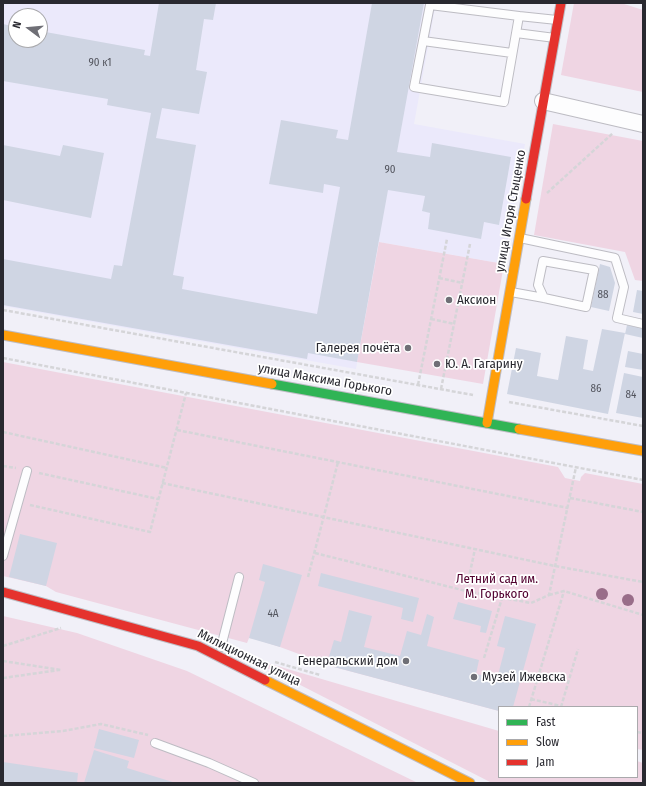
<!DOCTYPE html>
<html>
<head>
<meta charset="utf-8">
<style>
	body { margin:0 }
	#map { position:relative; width:646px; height:786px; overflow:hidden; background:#f1f0f8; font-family:"Fira Sans Condensed",sans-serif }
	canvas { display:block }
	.frame { position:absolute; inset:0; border:4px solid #292930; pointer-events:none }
	.legend { position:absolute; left:498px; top:706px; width:140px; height:72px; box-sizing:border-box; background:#fff; border:1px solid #a9a9ac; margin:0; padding:5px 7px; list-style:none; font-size:12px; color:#292930 }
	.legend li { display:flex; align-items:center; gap:8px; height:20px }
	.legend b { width:20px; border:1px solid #a9a9ac }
	.north { position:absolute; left:8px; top:8px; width:40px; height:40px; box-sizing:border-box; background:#fff; border:1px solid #a9a9ac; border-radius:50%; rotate:286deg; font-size:11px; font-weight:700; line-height:16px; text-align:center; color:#292930 }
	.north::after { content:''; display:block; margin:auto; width:14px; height:18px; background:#6f6f76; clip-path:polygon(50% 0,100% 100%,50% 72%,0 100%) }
</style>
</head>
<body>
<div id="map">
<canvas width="646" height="786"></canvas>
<div class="frame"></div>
<ul class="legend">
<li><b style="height:5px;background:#30b455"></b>Fast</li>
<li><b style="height:5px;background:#ff9f0a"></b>Slow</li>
<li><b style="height:5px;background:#e5322d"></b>Jam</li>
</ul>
<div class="north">N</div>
</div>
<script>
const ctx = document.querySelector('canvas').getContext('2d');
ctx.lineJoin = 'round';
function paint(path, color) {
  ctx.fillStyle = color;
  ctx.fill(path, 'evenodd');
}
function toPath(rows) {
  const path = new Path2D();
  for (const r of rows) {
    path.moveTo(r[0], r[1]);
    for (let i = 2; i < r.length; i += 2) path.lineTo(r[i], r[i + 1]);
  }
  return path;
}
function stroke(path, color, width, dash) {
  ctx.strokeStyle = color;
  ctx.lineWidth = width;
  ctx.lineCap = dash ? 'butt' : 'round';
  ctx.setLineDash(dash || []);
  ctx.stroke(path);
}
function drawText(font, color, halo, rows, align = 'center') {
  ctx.font = font + ' "Fira Sans Condensed",sans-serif';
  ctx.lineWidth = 3.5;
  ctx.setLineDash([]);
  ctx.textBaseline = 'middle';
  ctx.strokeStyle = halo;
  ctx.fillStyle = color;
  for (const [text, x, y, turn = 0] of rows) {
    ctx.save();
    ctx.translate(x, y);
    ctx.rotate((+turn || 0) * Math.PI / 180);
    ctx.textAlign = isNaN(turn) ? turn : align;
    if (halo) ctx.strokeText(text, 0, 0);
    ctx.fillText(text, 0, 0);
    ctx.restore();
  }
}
const built = toPath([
	[3,3,436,3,414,124,525,144,504,264,379,242,356,369,3,306],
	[16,16,40,16,40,40,16,40]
]);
const green = toPath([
	[574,3,621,3,643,10,643,92,561,75],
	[553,124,643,141,643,281,635,280,625,252,534,235],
	[379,242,504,264,483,384,357,362],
	[3,362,558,467,565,478,580,481,581,477,585,473,643,484,643,750,637,749,637,707,499,707,499,711,334,667,280,647,255,639,249,638,247,643,56,592,46,586,3,576],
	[3,616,77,633,187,671,418,783,3,783],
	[250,658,499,731,499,777,637,777,637,761,643,763,643,783,492,783,267,668]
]);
const building = toPath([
	[159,3,216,3,213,20,204,19,196,70,207,72,199,114,162,108,156,138,196,145,173,275,184,277,182,289,317,314,340,187,324,184,323,193,269,184,281,120,338,130,336,138,348,140,372,3,424,3,397,152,430,157,432,143,511,157,499,225,484,222,481,239,428,229,430,213,422,211,425,196,388,190,357,362,308,353,307,359,3,305,3,259,111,279,114,265,122,266,151,113,107,105,108,99,3,81,3,24,16,27,16,40,40,40,40,31,145,50,144,55,150,56],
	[3,145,60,156,63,145,104,153,91,218,3,200],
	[600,264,610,267,615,283,609,311,591,307],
	[637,290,643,291,643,314,633,312],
	[627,325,643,328,643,338,625,334],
	[602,329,625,333,608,414,507,394,516,348,541,353,537,376,558,380,566,336,588,340,583,369,593,371],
	[628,351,643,354,643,370,625,367],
	[624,373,643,377,643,418,616,413],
	[20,534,57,543,46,586,9,577],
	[263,564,302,575,280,647,249,638,265,582,259,580],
	[321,573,419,598,413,622,401,619,403,608,318,586],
	[458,602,492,611,486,633,480,632,481,626,453,619],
	[349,610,372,616,364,647,400,656,407,631,421,635,427,614,434,617,427,646,479,660,476,674,497,679,505,648,497,646,505,616,536,624,513,707,499,707,499,711,334,667,335,662,328,660,334,640,341,642],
	[99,729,139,740,134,758,94,748],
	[94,750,129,761,127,768,176,783,84,783],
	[3,762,78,773,77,783,3,783]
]);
const path = toPath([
	[547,193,613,133],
	[439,278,463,283],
	[3,310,473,395],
	[431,319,455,324],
	[3,358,643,480],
	[418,385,447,239],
	[441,389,470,244],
	[509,402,643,426],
	[177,430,568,508],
	[3,432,167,468],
	[3,466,16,468],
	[39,473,158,499],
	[162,483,555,566,643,582],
	[570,498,643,512],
	[30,505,150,532,186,393],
	[315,553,466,591,531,603,549,595,576,467],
	[308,577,338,462],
	[466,591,475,549],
	[549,595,564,591,643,615],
	[3,646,61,628],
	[484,658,502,598],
	[3,661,61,670],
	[275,662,320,675],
	[3,678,59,670],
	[531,699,561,706],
	[529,707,564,591],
	[561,707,578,649],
	[637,732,643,733],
	[3,736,63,731,101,724,148,735]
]);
const lane = toPath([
	[519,16,504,102,414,87,430,5,519,16,557,20],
	[516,33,555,38],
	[423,41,512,53],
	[520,238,615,258,624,287,617,318,643,324],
	[511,292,544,298,586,307,594,270,543,261,538,285,544,298],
	[3,556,27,471],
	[221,647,239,577],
	[155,743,209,763,254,783]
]);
const street = toPath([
	[543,101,643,124]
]);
const fast = toPath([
	[272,384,519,429]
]);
const slow = toPath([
	[3,335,272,384],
	[487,423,526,199],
	[519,429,643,451],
	[265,680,470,783]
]);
const jam = toPath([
	[526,199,561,3],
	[3,592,198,646,265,680]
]);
const trees = [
	[602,594],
	[628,600]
];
const markers = [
	[449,300,4,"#6f6f76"],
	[408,348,4,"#6f6f76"],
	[437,364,4,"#6f6f76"],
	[406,661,4,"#6f6f76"],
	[474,677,4,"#6f6f76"]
];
const numberNames = [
	["90 к1",100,63],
	["90",390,170],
	["88",603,295],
	["86",596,389],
	["84",631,395],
	["4А",273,614]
];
const streetNames = [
	["улица Игоря Стыценко",511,211,-80],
	["улица Максима Горького",325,380,10],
	["Милиционная улица",249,658,26]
];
const poiNames = [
	["Аксион",457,300],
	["Галерея почёта",400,348,"right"],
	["Ю. А. Гагарину",445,364],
	["Генеральский дом",398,661,"right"],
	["Музей Ижевска",482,677]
];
const parkNames = [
	["Летний сад им.",497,579],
	["М. Горького",497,594]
];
paint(built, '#ebe9fb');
paint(green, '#efd5e3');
paint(building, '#cfd5e3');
stroke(lane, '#bdbcc3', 10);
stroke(street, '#bdbcc3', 18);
stroke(fast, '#bdbcc3', 11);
stroke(slow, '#bdbcc3', 11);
stroke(jam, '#bdbcc3', 11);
stroke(path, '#d5d5d8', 2.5, [4, 2]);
stroke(lane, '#fdfdfe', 8);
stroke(street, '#fdfdfe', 16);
stroke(fast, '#30b455', 9);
stroke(slow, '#ff9f0a', 9);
stroke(jam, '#e5322d', 9);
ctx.fillStyle = '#996d89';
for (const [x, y] of trees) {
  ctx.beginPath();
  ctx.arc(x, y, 6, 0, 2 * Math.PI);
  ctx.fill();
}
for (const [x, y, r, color] of markers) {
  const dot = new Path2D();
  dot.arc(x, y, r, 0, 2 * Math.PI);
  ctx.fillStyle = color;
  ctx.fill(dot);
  stroke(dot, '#fff', 1.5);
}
drawText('11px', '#52545d', null, numberNames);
drawText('13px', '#292930', '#fff', streetNames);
drawText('13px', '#292930', '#fff', poiNames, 'left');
drawText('13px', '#51012f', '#fff', parkNames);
</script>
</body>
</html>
